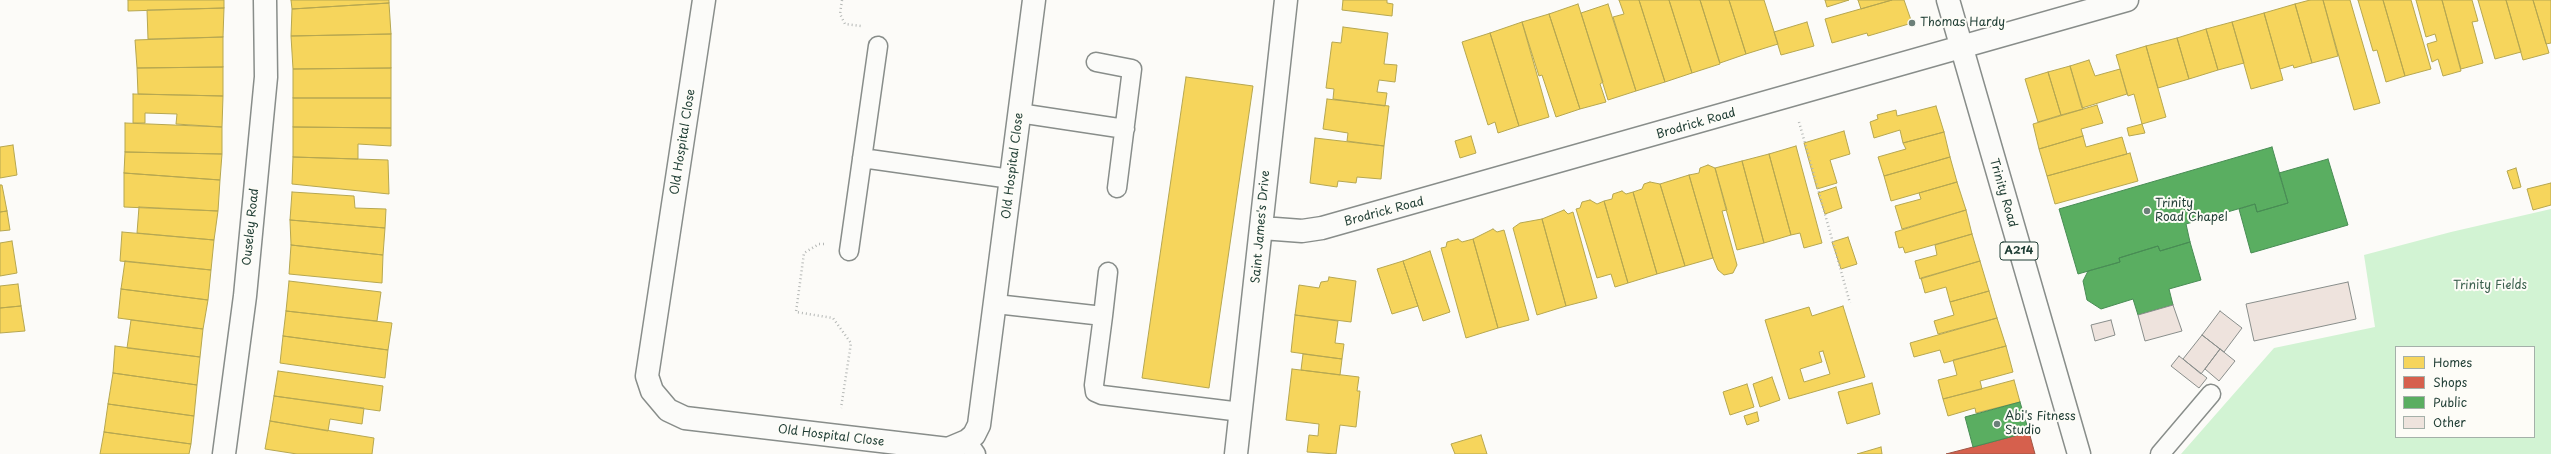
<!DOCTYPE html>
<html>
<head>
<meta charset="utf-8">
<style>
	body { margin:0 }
	#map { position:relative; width:2551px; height:454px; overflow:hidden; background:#fcfbf8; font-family:"Playpen Sans",sans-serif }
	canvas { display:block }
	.legend { position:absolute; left:2395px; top:346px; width:140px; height:92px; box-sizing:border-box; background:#fdfcf7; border:1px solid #a4b0a9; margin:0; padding:5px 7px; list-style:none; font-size:12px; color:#1f3d34 }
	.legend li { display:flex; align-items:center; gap:8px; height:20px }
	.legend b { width:20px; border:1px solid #a4b0a9 }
</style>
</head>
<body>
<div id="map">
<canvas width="2551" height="454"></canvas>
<ul class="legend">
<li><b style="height:11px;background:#f6d55c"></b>Homes</li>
<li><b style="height:11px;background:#d6604d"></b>Shops</li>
<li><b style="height:11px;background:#5aae61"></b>Public</li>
<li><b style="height:11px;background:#eee3dd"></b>Other</li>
</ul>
</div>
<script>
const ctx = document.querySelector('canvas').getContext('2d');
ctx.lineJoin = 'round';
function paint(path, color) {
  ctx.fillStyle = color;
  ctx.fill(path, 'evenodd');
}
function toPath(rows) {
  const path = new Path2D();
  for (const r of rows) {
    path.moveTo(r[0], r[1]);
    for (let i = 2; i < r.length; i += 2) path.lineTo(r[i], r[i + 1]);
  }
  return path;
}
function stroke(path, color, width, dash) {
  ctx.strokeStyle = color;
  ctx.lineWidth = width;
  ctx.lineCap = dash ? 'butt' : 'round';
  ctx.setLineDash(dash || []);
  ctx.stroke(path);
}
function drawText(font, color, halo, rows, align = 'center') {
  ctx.font = font + ' "Playpen Sans",sans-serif';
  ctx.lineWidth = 4;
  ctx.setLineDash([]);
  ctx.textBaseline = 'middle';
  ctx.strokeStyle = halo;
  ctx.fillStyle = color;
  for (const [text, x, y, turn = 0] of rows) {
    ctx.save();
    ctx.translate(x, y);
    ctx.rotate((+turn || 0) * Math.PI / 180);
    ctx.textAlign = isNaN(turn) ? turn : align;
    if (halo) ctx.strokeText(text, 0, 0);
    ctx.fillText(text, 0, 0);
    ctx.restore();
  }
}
const green = toPath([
	[2551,209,2551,454,2181,454,2274,348,2375,327,2364,255,2451,232],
	[2396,347,2534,347,2534,437,2396,437]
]);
const homes = toPath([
	[128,0,224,0,224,8,128,11,128,0],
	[291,0,389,0,389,3,292,9,291,0],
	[1343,0,1387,0,1387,3,1393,4,1392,16,1342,10,1343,0],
	[1619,0,1639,0,1665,82,1636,91,1613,17,1624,14,1619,0],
	[1639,0,1669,0,1692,73,1665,82,1639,0],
	[1669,0,1700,0,1720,64,1692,73,1669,0],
	[1700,0,1729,0,1746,54,1720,63,1700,0],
	[1729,0,1764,0,1778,44,1746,54,1729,0],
	[1825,0,1849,0,1827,7,1825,0],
	[1858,0,1892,0,1861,9,1858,0],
	[1892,0,1904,0,1912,23,1868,36,1867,33,1832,43,1825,19,1892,0],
	[2310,0,2323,0,2338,56,2312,63,2295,4,2310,0],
	[2323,0,2350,0,2380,103,2354,110,2323,0],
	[2358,0,2383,0,2405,76,2386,82,2377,50,2373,51,2358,0],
	[2383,0,2411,0,2431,69,2405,76,2383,0],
	[2416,0,2442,0,2461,71,2443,76,2438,59,2432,62,2427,44,2437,41,2435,34,2426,37,2416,0],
	[2442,0,2472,0,2478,21,2472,22,2483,63,2461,69,2442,0],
	[2478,0,2506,0,2521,52,2495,59,2478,0],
	[2506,0,2533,0,2549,53,2523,60,2506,0],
	[2533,0,2551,0,2551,43,2546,44,2533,0],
	[389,3,391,34,291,36,292,9,389,3],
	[1578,4,1603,82,1600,84,1606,102,1580,109,1549,14,1578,4],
	[1608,4,1636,91,1608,100,1581,13,1608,4],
	[2295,4,2312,63,2294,68,2293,65,2280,69,2264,13,2295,4],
	[224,8,223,37,148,39,147,10,224,8],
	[2264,13,2283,80,2251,89,2232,22,2264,13],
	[1549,14,1580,109,1556,117,1542,75,1539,76,1522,22,1549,14],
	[1522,22,1549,117,1519,126,1490,33,1522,22],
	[1807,22,1814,46,1781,55,1774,32,1807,22],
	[2232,22,2244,63,2218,70,2206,29,2232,22],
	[1343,27,1388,33,1384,64,1397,65,1395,82,1379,80,1377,92,1387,93,1385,106,1333,99,1334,89,1326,88,1332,42,1341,43,1343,27],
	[2206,29,2218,70,2189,79,2177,38,2206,29],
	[1490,33,1519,126,1498,133,1495,122,1488,125,1462,42,1490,33],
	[391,34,391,68,293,69,291,36,391,34],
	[223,37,223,67,137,68,135,40,223,37],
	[2177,38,2189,79,2158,88,2146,46,2177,38],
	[2146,46,2166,117,2142,124,2134,94,2128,96,2116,55,2146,46],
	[2089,60,2095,76,2120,69,2127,94,2082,108,2070,66,2089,60],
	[2070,66,2083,109,2061,115,2048,72,2070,66],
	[223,67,223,96,138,94,137,68,223,67],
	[391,68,391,98,293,98,293,69,391,68],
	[2048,72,2061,115,2038,122,2025,79,2048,72],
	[1186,77,1253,86,1209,388,1142,378,1186,77],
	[133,94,223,96,222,127,176,124,177,114,145,113,145,123,133,123,133,94],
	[293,98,391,98,391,128,293,127,293,98],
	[1327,99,1389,106,1384,146,1347,141,1348,133,1323,129,1327,99],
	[2097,105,2103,123,2081,129,2083,136,2039,149,2033,124,2097,105],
	[1936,106,1944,132,1903,143,1900,130,1874,138,1870,122,1878,119,1877,115,1896,110,1897,116,1936,106],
	[125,123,222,127,222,154,125,152,125,123],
	[2142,124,2145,133,2129,136,2127,128,2142,124],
	[293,127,391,128,391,146,358,144,358,159,293,157,293,127],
	[1844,131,1850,154,1830,160,1837,183,1817,189,1804,143,1844,131],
	[1944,132,1950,157,1884,176,1878,157,1906,149,1903,143,1944,132],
	[1471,136,1476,153,1460,158,1455,141,1471,136],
	[2083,136,2086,147,2122,137,2127,154,2047,176,2039,149,2083,136],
	[1315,138,1384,146,1381,179,1357,177,1356,183,1338,181,1337,187,1310,183,1315,138],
	[13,145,17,175,0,178,0,147,13,145],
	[1796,146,1822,243,1804,248,1800,233,1791,235,1769,154,1796,146],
	[125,152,222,154,220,180,124,173,125,152],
	[2130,153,2138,181,2055,204,2047,176,2130,153],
	[1769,154,1791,235,1764,243,1742,161,1769,154],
	[293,157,388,160,389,194,292,184,293,157],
	[1950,157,1957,182,1891,201,1884,176,1950,157],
	[1742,161,1764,243,1737,250,1715,168,1742,161],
	[1708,165,1715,168,1727,210,1722,211,1737,265,1733,273,1724,275,1718,270,1713,258,1689,175,1699,173,1700,168,1708,165],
	[2516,168,2521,187,2513,189,2507,171,2516,168],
	[124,173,220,180,218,211,124,207,124,173],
	[1689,175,1713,258,1685,266,1660,184,1689,175],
	[1650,182,1660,184,1685,266,1657,274,1633,192,1642,189,1644,184,1650,182],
	[1957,182,1966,210,1902,229,1895,206,1921,199,1919,193,1957,182],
	[2551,183,2551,205,2533,210,2527,189,2551,183],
	[0,185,2,185,7,211,0,212,0,185],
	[1836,187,1842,208,1825,214,1818,193,1836,187],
	[1622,191,1626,194,1633,192,1657,274,1628,283,1604,201,1612,199,1613,194,1622,191],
	[292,192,354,196,355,208,386,209,385,228,290,220,292,192],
	[1590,200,1597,204,1604,201,1628,283,1615,287,1611,274,1597,278,1576,209,1580,208,1582,202,1590,200],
	[139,207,218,211,214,240,137,233,139,207],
	[1564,210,1568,214,1573,212,1597,298,1566,306,1542,219,1564,210],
	[1966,210,1972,234,1905,253,1903,247,1899,248,1895,232,1966,210],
	[7,211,10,230,0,231,0,212,7,211],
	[1542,219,1566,306,1537,315,1513,228,1520,223,1542,219],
	[290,220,385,228,383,255,291,245,290,220],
	[1493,229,1497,232,1504,230,1529,320,1498,328,1473,239,1493,229],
	[122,232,214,240,211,270,120,261,122,232],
	[1972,234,1980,261,1920,279,1915,261,1937,255,1935,245,1972,234],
	[1848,237,1857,264,1841,269,1832,242,1848,237],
	[1458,239,1462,242,1473,239,1498,328,1466,338,1441,248,1446,247,1447,242,1458,239],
	[12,241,17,273,0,276,0,243,12,241],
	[291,245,383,255,382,283,289,274,291,245],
	[1430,251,1450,312,1423,321,1403,261,1430,251],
	[125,261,211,270,208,300,121,289,125,261],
	[1403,261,1418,306,1392,314,1377,269,1403,261],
	[1980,261,1989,291,1950,302,1946,287,1925,293,1921,278,1980,261],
	[1329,277,1356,281,1351,322,1295,315,1299,285,1319,288,1321,282,1328,281,1329,277],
	[289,281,381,292,377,321,286,311,289,281],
	[18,284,21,306,0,308,0,286,18,284],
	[121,289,208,300,203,329,118,318,121,289],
	[1989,291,1997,318,1938,334,1934,321,1954,315,1950,302,1989,291],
	[21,306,25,331,0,333,0,308,21,306],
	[1843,306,1865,377,1789,399,1765,320,1809,307,1812,316,1843,306],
	[1823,351,1830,374,1804,382,1800,369,1822,362,1819,352,1823,351],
	[286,311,392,323,388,350,283,336,286,311],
	[1295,315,1338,321,1335,343,1344,344,1342,359,1291,352,1295,315],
	[1997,318,2006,346,1944,363,1940,350,1914,357,1910,343,1997,318],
	[131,320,203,329,200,357,127,348,131,320],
	[283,336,388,350,385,378,280,363,283,336],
	[115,346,200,357,197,385,113,373,115,346],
	[2006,346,2013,372,1980,381,1982,389,1943,399,1938,380,1957,375,1953,360,2006,346],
	[1303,354,1342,359,1340,375,1301,370,1303,354],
	[1292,369,1359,377,1357,391,1360,391,1356,427,1340,425,1336,454,1307,452,1309,435,1318,436,1319,424,1286,420,1292,369],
	[278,371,383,386,380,411,274,396,278,371],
	[113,373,197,385,194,416,108,404,113,373],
	[1772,377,1780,400,1760,407,1753,384,1772,377],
	[2014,380,2020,402,1976,413,1975,408,1948,416,1943,399,2014,380],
	[1872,383,1880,414,1847,424,1838,392,1872,383],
	[1747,384,1754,407,1730,415,1723,392,1747,384],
	[274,396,364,408,362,424,330,419,328,431,270,421,274,396],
	[108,404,194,416,191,444,104,432,108,404],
	[1757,412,1759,421,1747,425,1744,416,1757,412],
	[270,421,374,438,372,454,297,454,265,449,270,421],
	[104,432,191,444,189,454,100,454,104,432],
	[1481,435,1487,454,1455,454,1451,444,1481,435],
	[1881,447,1882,454,1857,454,1881,447]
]);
const shops = toPath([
	[2029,432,2035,454,1946,454,1973,447,2029,432]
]);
const public = toPath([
	[2272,147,2288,203,2257,212,2255,204,2186,224,2190,242,2160,251,2158,246,2119,258,2120,262,2078,274,2059,209,2272,147],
	[2328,159,2348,225,2251,253,2239,209,2255,204,2257,212,2288,203,2279,173,2328,159],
	[2190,242,2201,280,2169,289,2173,305,2138,315,2133,299,2101,309,2087,300,2083,281,2088,271,2120,262,2119,258,2158,246,2160,251,2190,242],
	[2020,402,2029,432,1973,447,1965,417,2020,402]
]);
const building = toPath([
	[2348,282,2356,319,2254,341,2246,304,2348,282],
	[2173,305,2182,331,2145,341,2138,315,2173,305],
	[2220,311,2242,328,2224,352,2202,335,2220,311],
	[2111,320,2115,335,2095,341,2091,325,2111,320],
	[2202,335,2220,349,2201,374,2183,359,2202,335],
	[2220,349,2235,361,2219,381,2205,369,2220,349],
	[2179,356,2207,378,2199,388,2171,366,2179,356]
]);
const path = toPath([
	[842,0,840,14,845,24,861,26],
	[1799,122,1850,303],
	[824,244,819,244,804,253,796,312,833,318,851,343,841,408]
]);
const service = toPath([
	[1096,62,1132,69,1117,188],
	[1019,113,1125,129],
	[862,158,1011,179],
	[849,251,878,46],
	[996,304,1103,316,1094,385,1095,392,1102,395,1241,412],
	[1103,316,1108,272],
	[967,441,976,454],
	[2160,454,2211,394]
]);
const minor = toPath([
	[704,0,647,376,652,391,668,410,685,418,948,449,967,441,974,435,979,425,1034,0],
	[1262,228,1302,231,1322,228,2127,0],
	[224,454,245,296,266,77,265,0],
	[1236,454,1286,0]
]);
const trunk = toPath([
	[1948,0,2079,454]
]);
const markers = [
	[1912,23,4,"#6c8079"],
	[2147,211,4,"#6c8079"],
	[1997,424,4,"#6c8079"]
];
const shields = [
	[2019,251,38]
];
const shieldNames = [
	["A214",2019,251]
];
const poiNames = [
	["Thomas Hardy",1920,23],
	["Trinity",2155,204],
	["Road Chapel",2155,218],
	["Abi's Fitness",2005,417],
	["Studio",2005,431]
];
const streetNames = [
	["Brodrick Road",1696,124,-16],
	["Old Hospital Close",683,142,-81],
	["Old Hospital Close",1013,166,-83],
	["Trinity Road",2003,193,74],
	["Brodrick Road",1384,212,-15],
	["Ouseley Road",251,227,-84],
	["Saint James's Drive",1261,227,-85],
	["Old Hospital Close",831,436,7]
];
const parkNames = [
	["Trinity Fields",2490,286]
];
paint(green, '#d2f3d3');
paint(homes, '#f6d55c');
stroke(homes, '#b6a750', 1);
paint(shops, '#d6604d');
stroke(shops, '#9f5646', 1);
paint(public, '#5aae61');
stroke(public, '#488c54', 1);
paint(building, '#eee3dd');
stroke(building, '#888d8a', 1);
stroke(service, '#888d8a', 21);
stroke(minor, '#888d8a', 25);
stroke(trunk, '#888d8a', 25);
stroke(path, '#b5b8b6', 2.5, [1, 3]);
stroke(service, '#fbfbf9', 18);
stroke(minor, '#fbfbf9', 22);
stroke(trunk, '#fbfbf9', 22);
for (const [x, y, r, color] of markers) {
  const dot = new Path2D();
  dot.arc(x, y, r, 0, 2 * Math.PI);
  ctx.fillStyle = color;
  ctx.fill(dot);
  stroke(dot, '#fdfcf7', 1.5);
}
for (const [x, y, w] of shields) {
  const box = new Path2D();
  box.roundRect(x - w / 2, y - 9, w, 18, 3);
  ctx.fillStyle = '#fdfcf7';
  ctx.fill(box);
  stroke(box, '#1f3d34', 1);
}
drawText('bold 11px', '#1f3d34', null, shieldNames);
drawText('12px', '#1f3d34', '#fdfcf7', poiNames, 'left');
drawText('12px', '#1f3d34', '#fdfcf7', streetNames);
drawText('12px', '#3c604e', '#fdfcf7', parkNames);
</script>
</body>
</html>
